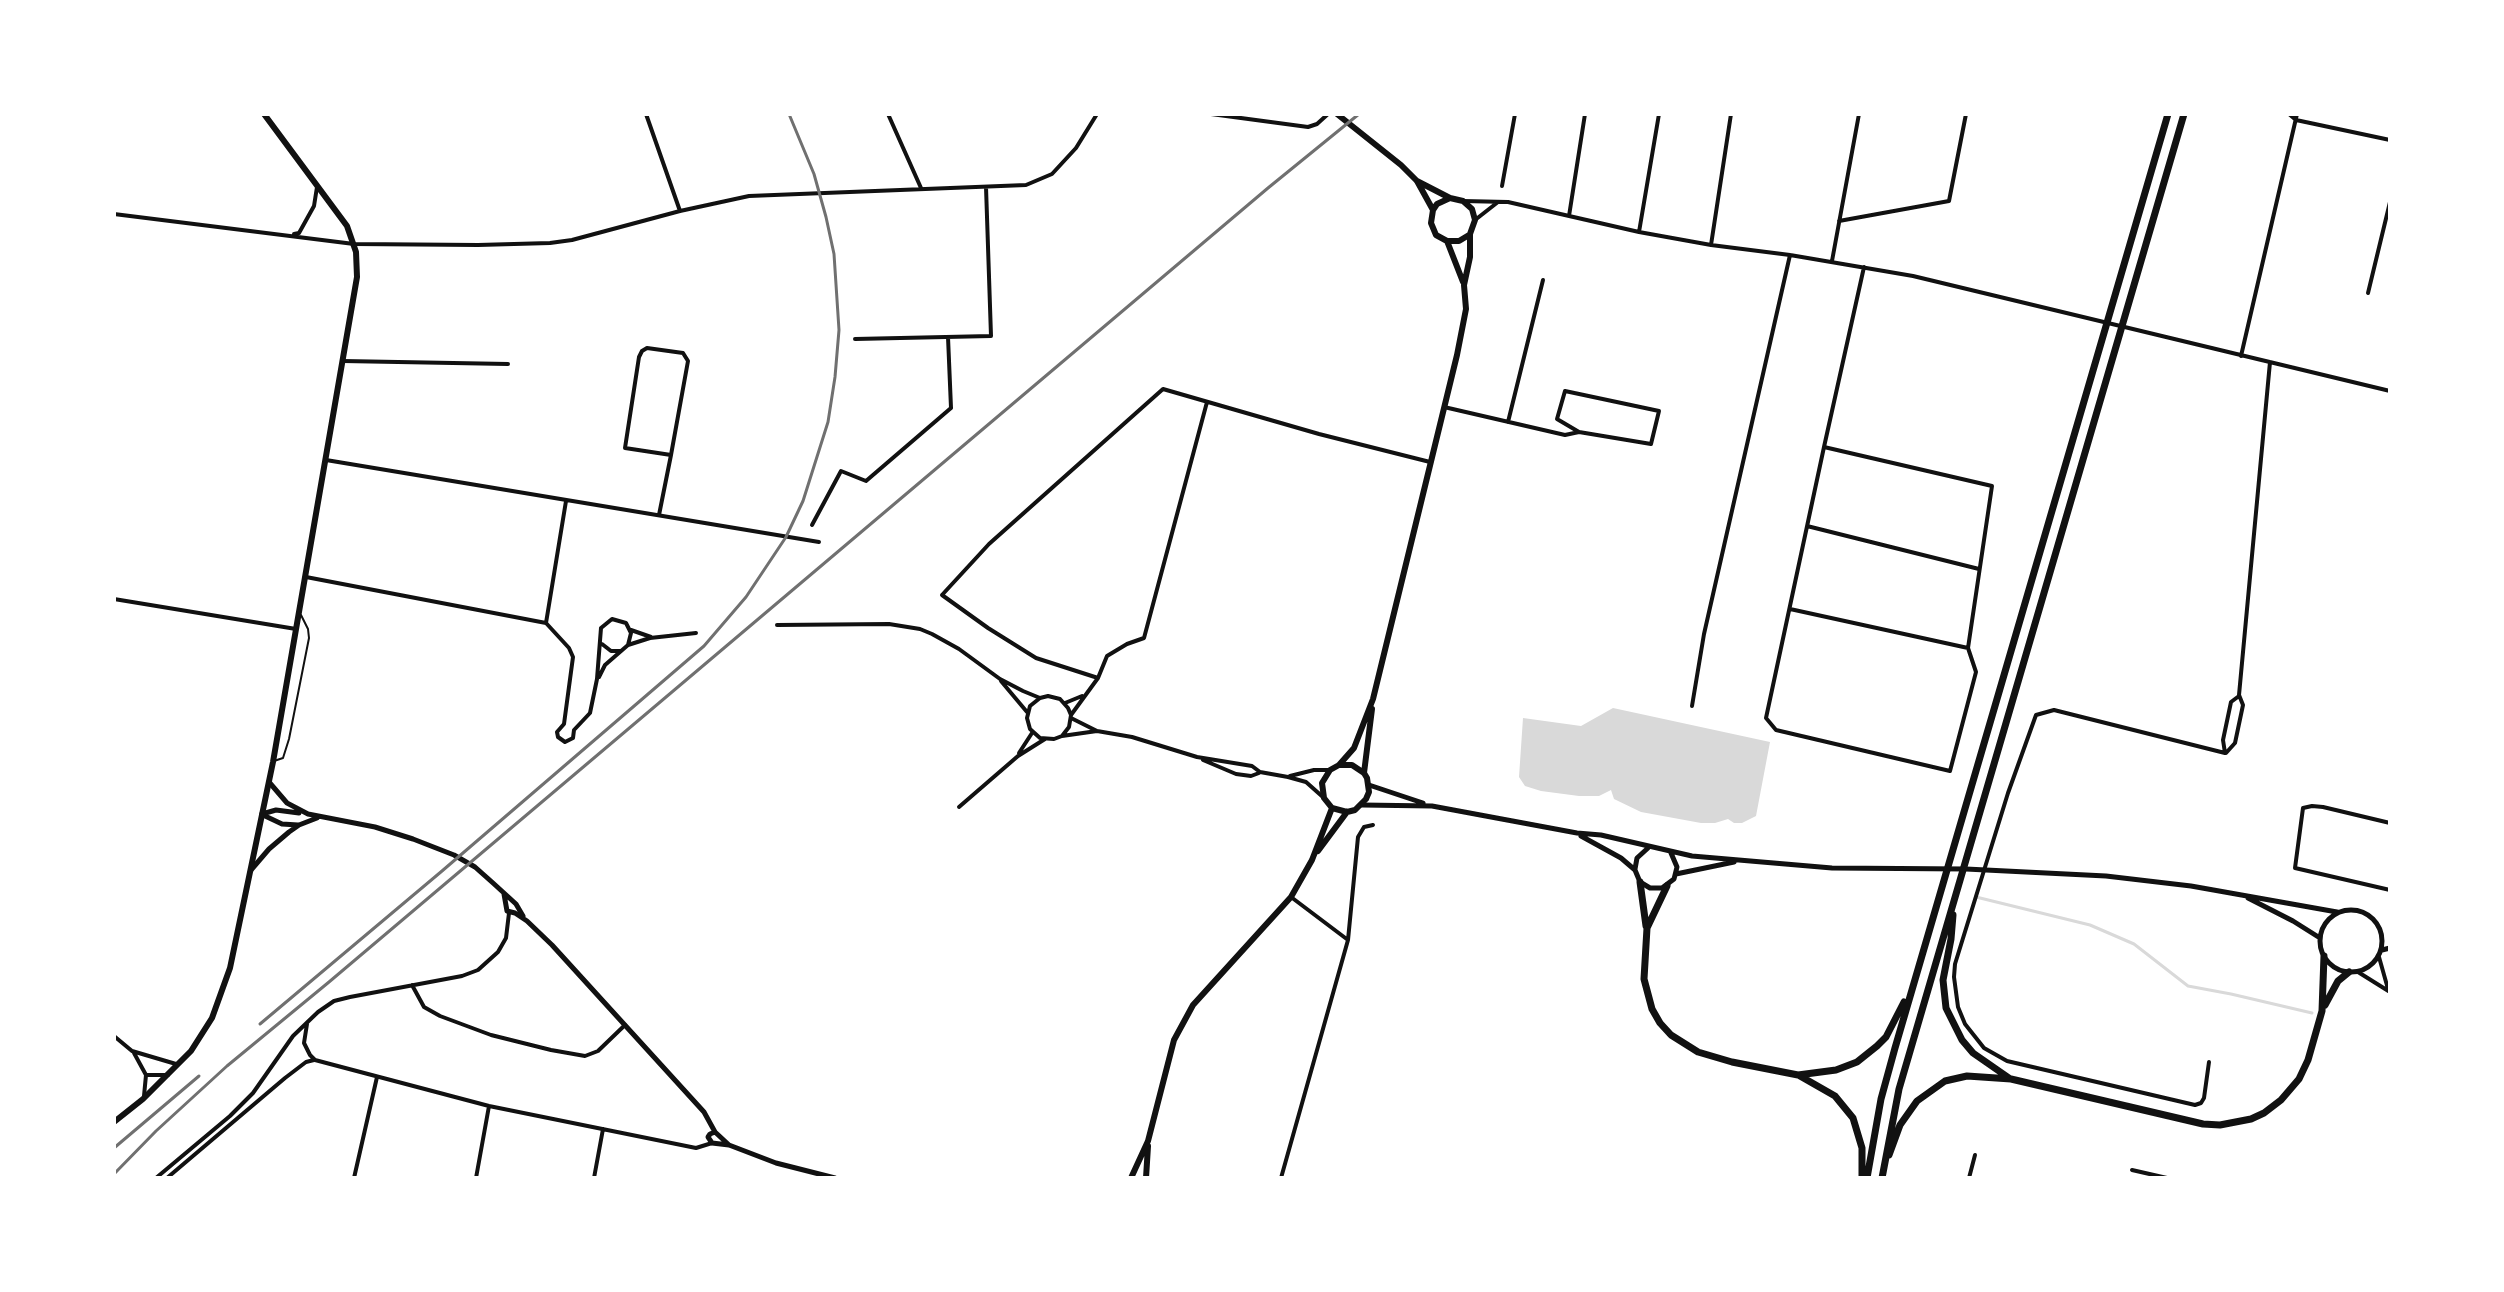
<!DOCTYPE html>
<html>
<head>
<meta charset="utf-8">
<style>
	body { margin:0 }
	#map { position:relative; width:2504px; height:1292px; overflow:hidden; background:#fff; font-family:Commissioner,sans-serif }
	canvas { display:block }
	.frame { position:absolute; inset:0; border:116px solid #fff; pointer-events:none }
</style>
</head>
<body>
<div id="map">
<canvas width="2504" height="1292"></canvas>
<div class="frame"></div>
</div>
<script>
const ctx = document.querySelector('canvas').getContext('2d');
ctx.lineJoin = 'round';
function paint(path, color) {
  ctx.fillStyle = color;
  ctx.fill(path, 'evenodd');
}
function toPath(rows) {
  const path = new Path2D();
  for (const r of rows) {
    if (r.length === 3) {
      path.moveTo(r[0] + r[2], r[1]);
      path.arc(r[0], r[1], r[2], 0, 2 * Math.PI);
      continue;
    }
    path.moveTo(r[0], r[1]);
    for (let i = 2; i < r.length; i += 2) path.lineTo(r[i], r[i + 1]);
  }
  return path;
}
function stroke(path, color, width, dash) {
  ctx.strokeStyle = color;
  ctx.lineWidth = width;
  ctx.lineCap = dash ? 'butt' : 'round';
  ctx.setLineDash(dash || []);
  ctx.stroke(path);
}
const water = toPath([
	[1613,708,1770,742,1756,816,1742,823,1734,823,1728,819,1715,823,1701,823,1641,812,1614,799,1611,790,1599,796,1579,796,1541,791,1525,786,1519,777,1523,718,1581,726]
]);
const stream = toPath([
	[1976,897,2090,925,2134,944,2188,986,2231,994,2312,1013]
]);
const service = toPath([
	[274,761,283,758,289,739,309,638,308,629,301,615]
]);
const minor = toPath([
	[646,114,680,211],
	[888,114,921,188],
	[1211,114,1308,127,1317,124,1328,114],
	[2289,114,2296,120],
	[2296,120,2390,140],
	[1502,186,1515,114],
	[1463,201,1508,202,1639,232,1711,245,1790,255,1913,276,2390,391],
	[114,214,354,244,478,245,550,243,572,240,680,211,749,196,1026,185,1052,174,1076,148,1097,114],
	[1569,216,1585,114],
	[1475,220,1498,202],
	[1839,221,1949,201,1966,114],
	[1639,232,1659,114],
	[294,234,299,233,314,206,317,187],
	[1711,245,1731,114],
	[1832,261,1859,114],
	[2368,293,2390,202],
	[855,339,991,336,986,187],
	[2241,356,2297,114],
	[343,361,508,364],
	[1444,407,1565,435,1579,432,1651,444,1659,411,1565,391,1557,419,1579,432],
	[1508,422,1543,280],
	[1824,447,1992,486,1968,648,1976,672,1950,771,1776,730,1766,718,1824,447,1864,267],
	[326,460,819,542],
	[659,515,671,455,688,361,683,353,647,348,642,351,639,357,625,448,671,455],
	[812,525,841,471,866,481,951,408,948,337],
	[1807,526,1979,569],
	[306,577,546,623,569,648,573,657,564,724,557,732,558,737,565,742,573,738,574,730,590,713,597,679,601,628,612,619,626,623,631,633,628,645],
	[114,599,296,629],
	[1790,609,1968,648],
	[546,623,566,501],
	[777,625,889,624,920,629,932,634,959,649,1000,679,1023,691,1040,698,1048,696,1060,699,1068,708,1071,715,1069,727,1062,736],
	[631,630,651,637],
	[602,644,611,651,620,651],
	[599,677,605,665,628,645,650,638,696,633],
	[1098,678,1036,658,988,628,942,595,989,544,1163,389,1319,434,1430,462],
	[1001,681,1027,712],
	[1040,698,1030,706,1027,718,1030,729,1040,738,1054,739,1062,736,1097,731],
	[1065,703,1082,696],
	[1692,706,1704,634,1790,255],
	[1071,715,1098,678,1107,656,1127,644,1144,638,1207,402],
	[1071,718,1097,731,1132,737,1197,757,1252,766,1260,772,1288,777,1306,782,1324,798],
	[1019,753,1032,733],
	[2225,753,2223,740,2231,702,2239,696],
	[2226,753,2235,743,2243,705,2239,695,2270,362],
	[1203,760,1236,774,1251,776,1259,773],
	[1290,776,1314,770,1329,770],
	[959,807,1018,756,1045,739],
	[2390,823,2323,807,2312,806,2303,808,2295,868,2390,890],
	[1348,940,1358,837,1364,827,1373,825],
	[2379,957,2388,989],
	[2358,972,2390,992],
	[412,985,424,1007,440,1016,491,1035,551,1050,585,1056,598,1051,625,1025],
	[307,1024,304,1043,310,1055,315,1060,489,1106,696,1148,712,1143],
	[114,1036,132,1051,176,1064],
	[134,1053,146,1075,144,1096],
	[2209,1062,2204,1098,2201,1103,2195,1105,2007,1061,1984,1048,1965,1024,1958,1007,1954,977,1955,964,2008,793,2036,715,2054,710,2225,753],
	[146,1075,168,1075],
	[2132,1170,2167,1178],
	[156,1178,230,1116,253,1093,293,1036,318,1012,334,1001,350,997,462,976,478,970,498,952,506,938,509,913],
	[167,1178,285,1078,306,1062,314,1060],
	[354,1178,377,1077],
	[476,1178,489,1106],
	[594,1178,603,1129],
	[1281,1178,1348,940,1291,897],
	[1969,1178,1975,1155]
]);
const tertiary = toPath([
	[269,782,287,803,308,814,375,827,413,839,454,855,475,867,493,883,516,904,523,916],
	[1369,785,1423,803],
	[1362,805,1432,806,1577,833,1601,835,1692,856,1832,868,1966,869,2106,876,2191,886,2337,912],
	[262,814,276,810,299,813],
	[263,815,282,824,298,825],
	[1581,836,1621,858,1635,870,1640,882,1650,888,1662,888,1674,879,1677,867,1671,853],
	[1635,869,1637,858,1648,848],
	[251,870,269,849,289,832,299,825,317,818],
	[1676,874,1734,862],
	[504,894,507,911,515,913,527,921,552,945,704,1112,715,1132,729,1145],
	[2248,898,2293,921,2320,938],
	[2351,941,31],
	[2382,950,2390,948],
	[715,1132,710,1134,708,1137,712,1143,729,1145,776,1163,835,1178]
]);
const secondary = toPath([
	[1337,114,1401,165,1417,181,1433,210],
	[1450,198,1437,204,1433,210,1431,223,1436,235,1447,241,1463,282],
	[1447,241,1459,241,1469,235],
	[1339,765,1352,765,1364,773,1367,778,1369,792,1366,799,1355,810,1347,812,1332,808,1324,798,1322,783,1330,770,1339,765,1354,748,1373,699,1457,355,1466,309,1464,285,1470,257,1470,234,1475,220,1472,209,1463,201,1450,198,1417,181],
	[1364,773,1372,709],
	[1318,851,1347,812],
	[114,1122,143,1099,191,1051,212,1018,230,968,273,762,357,277,356,252,347,226,264,114],
	[1131,1178,1148,1141,1174,1040,1193,1005,1291,897,1312,860,1332,808],
	[1146,1178,1148,1146]
]);
const trunk = toPath([
	[1640,882,1646,926],
	[1667,886,1647,928,1644,979,1652,1009,1660,1023,1671,1035,1698,1052,1732,1062,1798,1075,1836,1070,1857,1062,1877,1046,1886,1037,1904,1002],
	[1953,915,1951,939,1943,980,1946,1008,1962,1040,1973,1053,2009,1078],
	[2325,1005,2338,981,2349,972],
	[1800,1076,1835,1096,1853,1118,1862,1148,1862,1178],
	[1889,1155,1900,1125,1917,1101,1945,1081,1967,1076,2011,1079,2203,1124,2220,1125,2251,1119,2264,1113,2281,1100,2299,1079,2308,1060,2322,1011,2324,956],
	[1867,1178,1881,1099,1895,1048,2168,114],
	[1882,1178,1899,1089,2184,114]
]);
const rail = toPath([
	[260,1024,442,871,704,646,746,597,786,537,803,501,828,422,835,377,839,330,834,254,826,217,814,174,789,114],
	[114,1148,199,1076],
	[114,1174,156,1131,227,1066,329,982,1268,188,1359,114]
]);
paint(water, '#d9d9d9');
stroke(stream, '#d9d9d9', 3);
stroke(service, '#111', 2);
stroke(minor, '#111', 4);
stroke(tertiary, '#111', 5);
stroke(secondary, '#111', 6);
stroke(trunk, '#111', 7);
stroke(rail, '#707070', 3);
</script>
</body>
</html>
